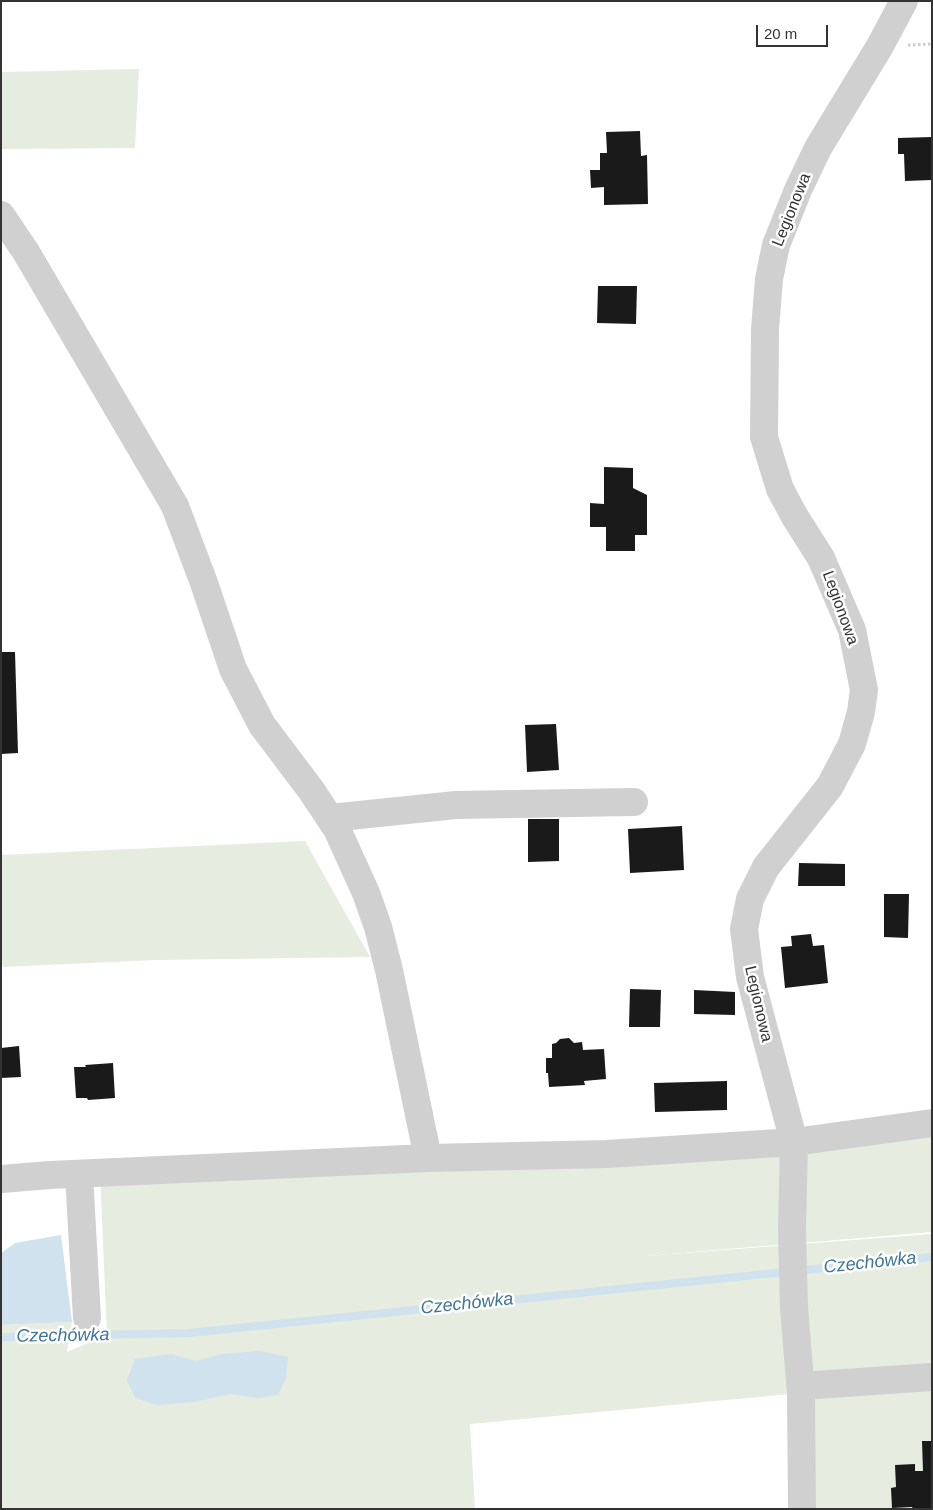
<!DOCTYPE html>
<html>
<head>
<meta charset="utf-8">
<style>
	body { margin:0 }
	#map { position:relative; width:933px; height:1510px; overflow:hidden; background:#fff; font-family:Arial,sans-serif }
	canvas { display:block }
	.frame { position:absolute; inset:0; border:2px solid #333; pointer-events:none }
	.scale { position:absolute; left:756px; top:25px; width:72px; height:22px; box-sizing:border-box; border:2px solid #333; border-top:0; padding-left:6px; font-size:15px; line-height:18px; white-space:nowrap; color:#333; -webkit-text-stroke:4px #fff; paint-order:stroke }
</style>
</head>
<body>
<div id="map">
<canvas width="933" height="1510"></canvas>
<div class="frame"></div>
<div class="scale">20 m</div>
</div>
<script>
const ctx = document.querySelector('canvas').getContext('2d');
ctx.lineJoin = 'round';
function paint(path, color) {
  ctx.fillStyle = color;
  ctx.fill(path, 'evenodd');
}
function toPath(rows) {
  const path = new Path2D();
  for (const r of rows) {
    path.moveTo(r[0], r[1]);
    for (let i = 2; i < r.length; i += 2) path.lineTo(r[i], r[i + 1]);
  }
  return path;
}
function stroke(path, color, width, dash) {
  ctx.strokeStyle = color;
  ctx.lineWidth = width;
  ctx.lineCap = dash ? 'butt' : 'round';
  ctx.setLineDash(dash || []);
  ctx.stroke(path);
}
function drawText(font, color, halo, rows, align = 'center') {
  ctx.font = font + ' Arial,sans-serif';
  ctx.lineWidth = 5;
  ctx.setLineDash([]);
  ctx.textBaseline = 'middle';
  ctx.strokeStyle = halo;
  ctx.fillStyle = color;
  for (const [text, x, y, turn = 0] of rows) {
    ctx.save();
    ctx.translate(x, y);
    ctx.rotate((+turn || 0) * Math.PI / 180);
    ctx.textAlign = isNaN(turn) ? turn : align;
    if (halo) ctx.strokeText(text, 0, 0);
    ctx.fillText(text, 0, 0);
    ctx.restore();
  }
}
const green = toPath([
	[139,69,135,148,1,149,1,72],
	[305,841,370,957,155,960,3,967,1,958,1,855],
	[932,1132,932,1232,633,1257,932,1234,932,1509,802,1509,801,1393,470,1424,475,1509,1,1509,1,1325,72,1322,67,1352,107,1335,100,1173]
]);
const water = toPath([
	[61,1235,72,1322,1,1325,1,1253,15,1243],
	[260,1351,288,1357,286,1378,278,1395,258,1398,230,1394,194,1402,157,1405,135,1398,127,1380,135,1359,171,1354,196,1361,221,1354]
]);
const stream = toPath([
	[1,1337,189,1333,932,1257]
]);
const building = toPath([
	[640,131,641,156,647,155,648,204,604,205,604,187,591,188,590,170,600,170,600,153,607,153,606,132],
	[932,137,932,180,905,181,904,154,898,154,898,138],
	[598,286,637,286,636,324,597,323],
	[604,467,633,468,633,488,647,495,647,535,635,535,635,551,606,551,606,527,590,527,590,503,604,504],
	[1,652,15,652,18,753,1,754],
	[556,724,559,770,527,772,525,725],
	[528,819,559,819,559,861,528,862],
	[682,826,684,870,630,873,628,829],
	[799,863,845,864,845,886,798,886],
	[884,894,909,894,908,938,884,937],
	[811,934,813,946,824,945,828,983,785,988,781,947,792,946,791,936],
	[630,989,661,990,660,1027,629,1027],
	[694,990,735,992,735,1015,694,1014],
	[569,1038,574,1043,582,1042,583,1050,604,1049,606,1079,584,1081,585,1085,549,1087,548,1073,546,1073,546,1058,552,1058,552,1044,556,1043,560,1039],
	[19,1046,21,1077,1,1078,1,1048],
	[113,1063,115,1098,88,1100,87,1098,76,1098,74,1067,86,1067,85,1065],
	[727,1081,727,1110,655,1112,654,1083],
	[922,1441,932,1441,932,1509,913,1509,912,1507,892,1508,891,1488,896,1487,895,1465,915,1464,915,1471,923,1471]
]);
const path = toPath([
	[908,45,932,44]
]);
const minor = toPath([
	[1,215,26,252,175,506,204,583,233,669,262,725,311,790,337,829,366,893,378,927,389,970,428,1158],
	[330,818,456,805,634,802],
	[79,1174,87,1318],
	[1,1179,50,1175,428,1158,607,1154,794,1142,932,1123],
	[801,1386,932,1377],
	[802,1509,801,1393,794,1308,792,1230,794,1142,750,977,744,929,750,899,766,867,830,786,852,744,861,712,864,690,852,630,821,558,795,517,780,489,764,437,765,329,769,279,776,245,798,190,818,148,880,46,904,1]
]);
const streetNames = [
	["Legionowa",792,210,-68],
	["Legionowa",840,608,70],
	["Legionowa",758,1004,77]
];
const waterNames = [
	["Czechówka",870,1263,-6],
	["Czechówka",467,1304,-6],
	["Czechówka",63,1336,-1]
];
paint(green, '#e6ecdf');
paint(water, '#cfe2ee');
stroke(stream, '#cfe2ee', 8);
paint(building, '#1a1a1a');
stroke(path, '#cdcdcd', 3, [2.5, 2.5]);
stroke(minor, '#d0d0d0', 28);
drawText('16px', '#333', '#fff', streetNames);
drawText('italic 18px', '#3f7597', '#fff', waterNames);
</script>
</body>
</html>
